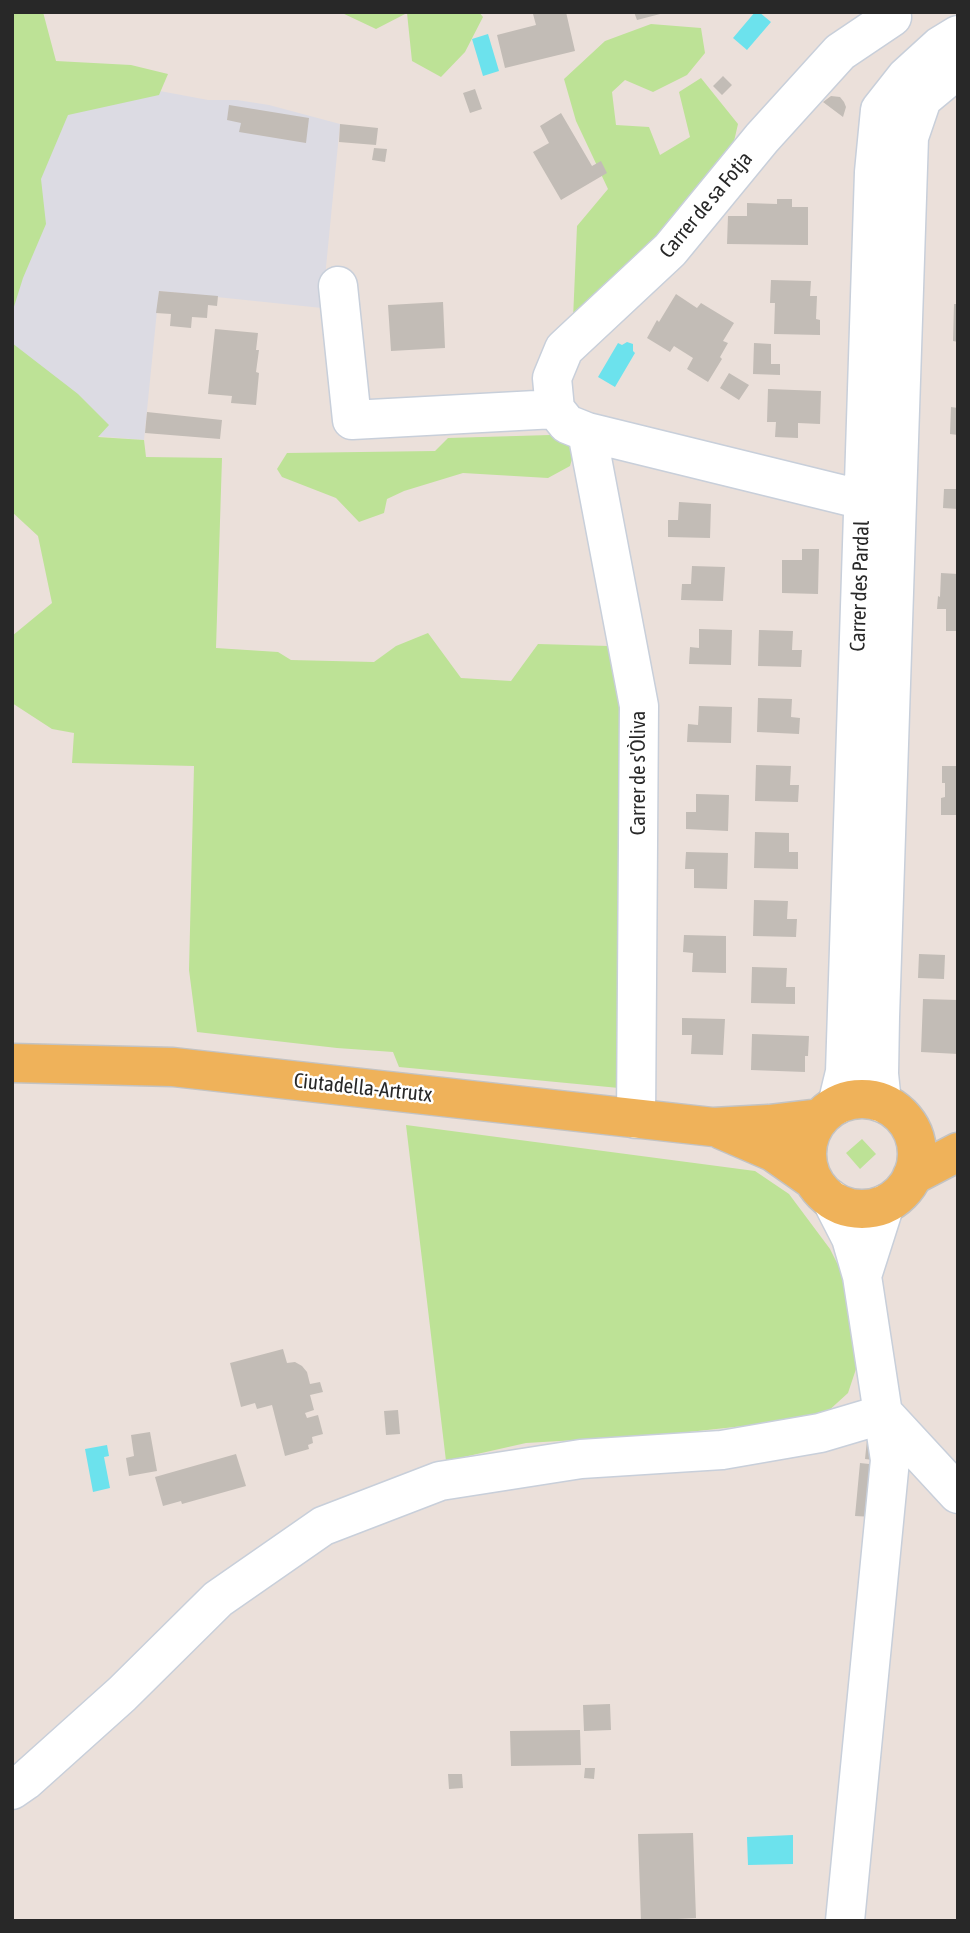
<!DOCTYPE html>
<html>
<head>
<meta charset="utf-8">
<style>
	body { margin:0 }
	#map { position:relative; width:970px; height:1933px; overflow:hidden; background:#ebe0da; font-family:"Asap Condensed",sans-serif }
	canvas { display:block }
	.frame { position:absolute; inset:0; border:14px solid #282828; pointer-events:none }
</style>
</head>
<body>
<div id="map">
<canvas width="970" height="1933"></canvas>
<div class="frame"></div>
</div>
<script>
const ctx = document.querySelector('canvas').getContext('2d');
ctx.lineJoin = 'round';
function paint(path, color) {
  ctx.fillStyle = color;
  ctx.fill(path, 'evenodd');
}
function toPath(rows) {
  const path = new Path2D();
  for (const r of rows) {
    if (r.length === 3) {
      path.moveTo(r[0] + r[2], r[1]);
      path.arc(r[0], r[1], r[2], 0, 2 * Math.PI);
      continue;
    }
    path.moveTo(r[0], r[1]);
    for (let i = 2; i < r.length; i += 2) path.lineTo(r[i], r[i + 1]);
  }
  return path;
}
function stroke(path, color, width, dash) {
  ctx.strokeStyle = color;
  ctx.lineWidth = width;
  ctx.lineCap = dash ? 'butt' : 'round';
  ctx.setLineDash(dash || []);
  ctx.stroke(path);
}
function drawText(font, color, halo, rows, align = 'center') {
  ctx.font = font + ' "Asap Condensed",sans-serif';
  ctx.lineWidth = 5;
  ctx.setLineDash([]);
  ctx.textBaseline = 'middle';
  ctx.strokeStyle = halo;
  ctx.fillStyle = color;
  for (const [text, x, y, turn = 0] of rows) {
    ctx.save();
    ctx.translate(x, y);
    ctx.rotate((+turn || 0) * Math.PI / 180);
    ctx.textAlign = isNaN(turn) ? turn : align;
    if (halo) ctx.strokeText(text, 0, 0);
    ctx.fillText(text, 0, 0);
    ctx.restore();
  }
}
const industrial = toPath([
	[101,80,208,100,237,100,269,105,340,124,322,308,159,291,144,440,83,435,12,397,12,202,41,83]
]);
const green = toPath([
	[12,12,43,12,56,61,131,65,168,74,159,95,68,115,41,179,46,224,23,278,12,313],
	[340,12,479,12,483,17,465,52,441,77,412,61,407,13,376,29],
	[651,24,701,28,705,53,687,75,653,92,625,80,612,92,616,125,649,127,660,155,690,137,679,92,701,78,738,124,732,150,673,232,573,319,577,226,608,189,576,121,564,79,605,41],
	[12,343,78,394,109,425,98,437,144,440,146,457,222,458,216,648,278,652,291,660,374,662,396,646,428,633,461,678,511,681,538,644,609,646,624,712,619,1088,399,1067,393,1052,337,1048,197,1032,189,970,194,766,72,763,74,733,52,729,12,703,12,636,52,603,38,536,12,512],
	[550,435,567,440,574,452,570,466,548,478,463,473,404,491,387,499,384,513,359,522,336,498,282,477,277,469,287,453,435,451,448,438],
	[406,1125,755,1171,789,1194,830,1249,839,1267,847,1291,858,1363,848,1393,826,1413,753,1425,661,1435,526,1443,446,1461],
	[862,1139,876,1154,860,1169,846,1153]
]);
const water = toPath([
	[755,12,759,12,771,22,747,50,733,38],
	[488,34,499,71,483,76,472,39],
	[627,342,633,344,633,351,635,353,615,387,598,377,618,343,622,345],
	[107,1445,109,1456,104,1457,110,1488,93,1492,85,1449],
	[793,1835,793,1864,748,1865,747,1837]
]);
const building = toPath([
	[539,12,566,12,575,51,505,68,497,35,536,25,533,14],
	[634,12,664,12,664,13,637,20],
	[723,76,732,85,722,95,713,86],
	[475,89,482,109,470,113,463,93],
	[831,96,840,97,844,102,846,107,843,117,823,102],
	[229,105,309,118,306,143,239,132,241,123,227,120],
	[561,113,592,166,601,161,607,173,561,200,533,152,549,143,540,126],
	[340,124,378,128,376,145,339,142],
	[374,148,387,149,385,162,372,160],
	[777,199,792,199,792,207,808,207,808,245,727,244,728,216,747,216,747,203,777,204],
	[771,280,811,281,810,296,817,296,816,319,820,320,820,335,774,334,775,303,770,303],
	[159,291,218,296,217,306,208,305,207,318,192,317,191,328,170,326,171,314,156,313],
	[676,294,697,308,701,303,734,323,723,341,728,343,720,357,722,359,708,382,687,369,693,358,674,346,670,352,647,338,657,320,659,322],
	[443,302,445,348,391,351,388,305],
	[954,304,958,304,958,342,953,341],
	[215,329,258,333,256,350,259,350,256,372,259,373,256,405,231,403,232,396,208,394],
	[754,343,771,344,771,364,780,364,780,375,753,374],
	[729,373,749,385,739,400,720,388],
	[768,389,821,391,820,424,798,423,798,438,775,437,776,422,767,422],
	[951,407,958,408,958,435,950,434],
	[147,412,222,420,220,439,145,433],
	[944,489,958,489,958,509,943,508],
	[679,502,711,504,710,538,668,537,668,520,678,520],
	[802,549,819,549,818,594,782,593,782,560,802,560],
	[692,566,725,567,723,601,681,600,682,584,691,584],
	[941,573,958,574,958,631,946,631,946,609,937,609,938,596,940,597],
	[699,629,732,630,731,665,689,664,690,647,699,648],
	[759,630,793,631,792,650,802,650,801,667,758,666],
	[758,698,792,699,791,717,800,718,799,734,757,732],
	[699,706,732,707,731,743,687,742,688,724,698,725],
	[756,765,791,766,790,785,799,785,798,802,755,801],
	[942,766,958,766,958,815,941,815,941,798,945,797,945,783,942,783],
	[696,794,729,795,728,831,686,829,686,812,696,812],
	[755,832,789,833,789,852,798,852,798,869,754,868],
	[686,852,728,853,727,889,694,888,694,869,685,869],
	[754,900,788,901,787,919,797,919,796,937,753,936],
	[684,935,726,936,726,973,692,972,693,953,683,952],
	[919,954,945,955,944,979,918,978],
	[752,967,787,968,786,987,795,987,795,1004,751,1003],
	[923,999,958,1000,958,1054,921,1052],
	[682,1018,725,1019,723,1055,691,1054,692,1035,682,1035],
	[752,1034,809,1036,808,1056,805,1056,805,1072,751,1070],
	[283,1349,287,1363,295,1362,302,1366,307,1372,310,1384,320,1382,323,1392,310,1395,314,1410,305,1413,307,1418,318,1415,323,1434,312,1437,313,1443,308,1445,309,1449,285,1456,272,1405,257,1409,255,1403,241,1407,230,1363],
	[398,1410,400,1434,386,1435,384,1411],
	[150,1432,157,1471,129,1476,126,1458,134,1456,131,1435],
	[867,1440,884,1441,882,1461,865,1459],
	[236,1454,246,1486,182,1504,181,1501,163,1506,155,1477],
	[860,1463,878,1465,873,1517,855,1516],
	[610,1704,611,1730,584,1731,583,1705],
	[580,1730,581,1765,511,1766,510,1731],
	[585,1768,595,1768,594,1779,584,1778],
	[448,1774,462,1774,463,1788,449,1789],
	[693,1833,696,1918,641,1921,638,1834]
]);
const minor = toPath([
	[338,286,352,420,555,409],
	[587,432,639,706,636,1119],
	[890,501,864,500,587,432,567,424,555,409,552,378,564,349,670,250,762,138,840,52,892,17],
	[882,1103,879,1074,880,1017,909,137,922,99,958,69],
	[837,1105,845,1072,874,172,880,110,906,77,940,46,958,35],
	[831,1199,851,1238,862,1276,890,1460,845,1921],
	[862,1276,885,1204],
	[12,1790,25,1781,122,1694,218,1599,323,1526,440,1481,581,1459,722,1450,820,1433,884,1414,958,1494]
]);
const major = toPath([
	[12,1063,173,1067,713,1127,769,1124,820,1118],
	[862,1154,55],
	[722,1130,773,1152,813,1180],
	[912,1176,958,1152]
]);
const streetNames = [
	["Carrer de sa Fotja",706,205,-50],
	["Carrer des Pardal",860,586,-88],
	["Carrer de s'Òliva",638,773,-90],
	["Ciutadella-Artrutx",363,1088,6]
];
paint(industrial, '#dcdbe3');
paint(green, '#bde296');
paint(water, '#6ce2ed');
paint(building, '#c2bcb6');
stroke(minor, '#c8cfda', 41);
stroke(major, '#c3c3c3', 41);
stroke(minor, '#fff', 38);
stroke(major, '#efb25a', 38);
drawText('21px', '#282828', '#fff', streetNames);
</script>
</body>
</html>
